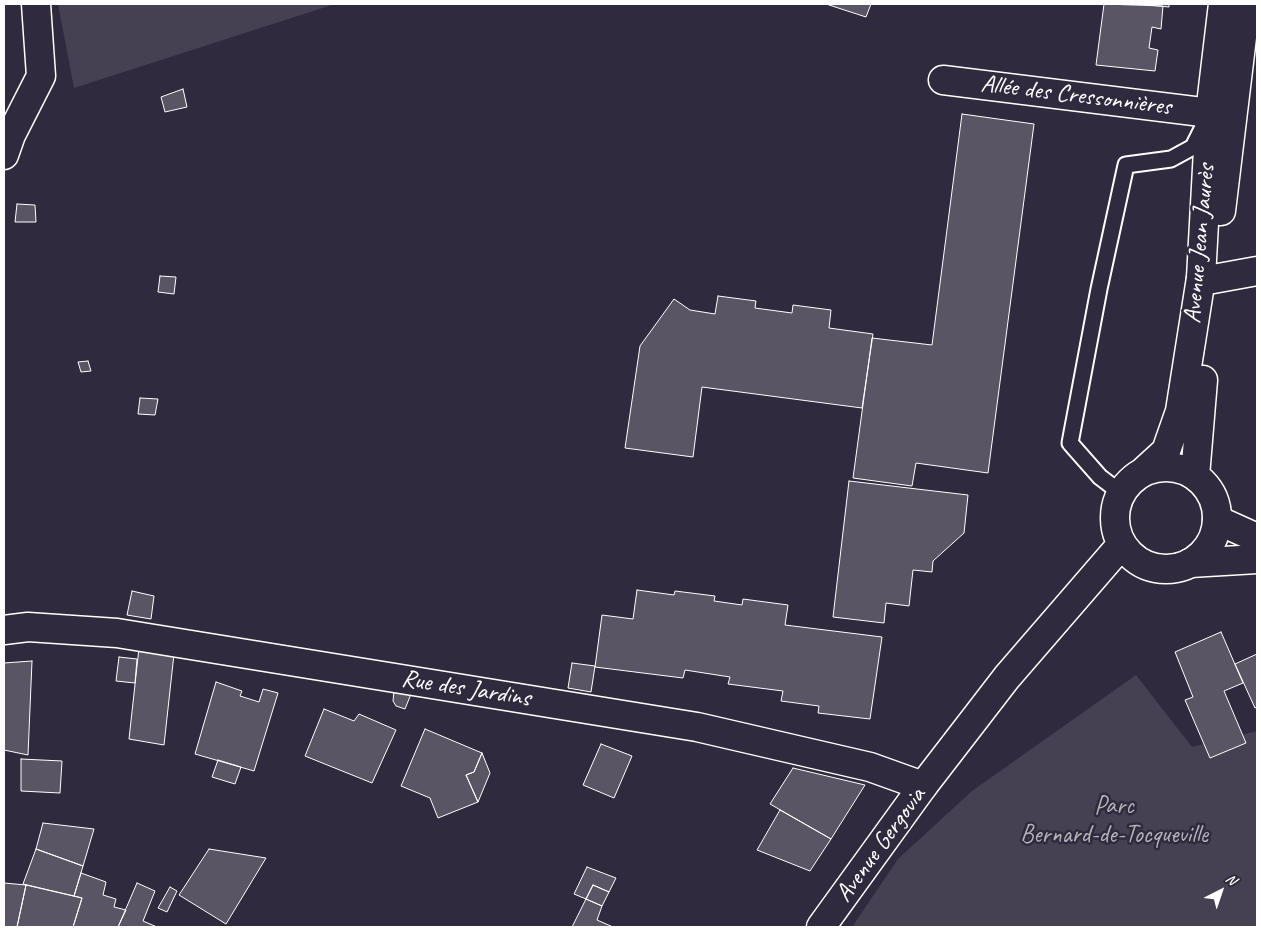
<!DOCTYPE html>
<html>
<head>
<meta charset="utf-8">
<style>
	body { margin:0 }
	#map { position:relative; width:1261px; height:931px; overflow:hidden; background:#2f2a3d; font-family:Caveat,sans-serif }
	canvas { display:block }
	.frame { position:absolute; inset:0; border:5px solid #fff; pointer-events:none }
	.north { position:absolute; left:1196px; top:866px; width:50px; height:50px; -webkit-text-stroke:4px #2f2a3d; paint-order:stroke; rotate:41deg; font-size:14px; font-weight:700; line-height:20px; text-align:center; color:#fff }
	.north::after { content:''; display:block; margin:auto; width:18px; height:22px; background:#fff; clip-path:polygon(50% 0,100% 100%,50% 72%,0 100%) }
</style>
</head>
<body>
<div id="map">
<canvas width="1261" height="931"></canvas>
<div class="frame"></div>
<div class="north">N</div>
</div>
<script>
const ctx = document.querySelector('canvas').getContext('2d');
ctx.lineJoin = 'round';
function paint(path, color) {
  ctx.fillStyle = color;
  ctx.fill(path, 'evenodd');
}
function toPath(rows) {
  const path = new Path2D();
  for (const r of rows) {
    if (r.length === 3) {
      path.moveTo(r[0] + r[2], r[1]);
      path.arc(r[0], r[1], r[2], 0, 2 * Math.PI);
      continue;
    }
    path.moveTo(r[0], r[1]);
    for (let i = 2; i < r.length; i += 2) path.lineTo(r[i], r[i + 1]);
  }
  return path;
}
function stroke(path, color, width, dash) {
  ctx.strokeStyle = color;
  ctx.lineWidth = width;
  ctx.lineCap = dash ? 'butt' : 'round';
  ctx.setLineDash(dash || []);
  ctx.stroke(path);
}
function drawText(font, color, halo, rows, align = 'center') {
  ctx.font = font + ' Caveat,sans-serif';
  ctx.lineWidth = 5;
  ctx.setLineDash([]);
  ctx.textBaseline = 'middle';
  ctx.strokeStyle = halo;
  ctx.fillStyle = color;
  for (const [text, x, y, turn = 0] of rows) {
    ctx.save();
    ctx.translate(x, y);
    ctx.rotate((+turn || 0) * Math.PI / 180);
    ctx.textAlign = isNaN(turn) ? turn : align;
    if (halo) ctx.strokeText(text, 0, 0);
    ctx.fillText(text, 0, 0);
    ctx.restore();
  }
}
const green = toPath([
	[58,4,335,4,74,88],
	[1136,675,1192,747,1257,731,1257,927,852,927,898,859,972,791]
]);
const building = toPath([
	[826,4,871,4,866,17,826,4],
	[1104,4,1163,6,1161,29,1152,27,1149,48,1158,50,1155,71,1096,65,1104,4],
	[1137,4,1169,4,1169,7,1137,4],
	[183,89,187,107,165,112,161,97,183,89],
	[962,114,1034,124,988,473,916,463,912,486,853,478,872,338,932,345,962,114],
	[17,204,35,205,36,222,15,222,17,204],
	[160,276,176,277,174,294,158,292,160,276],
	[718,296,756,301,755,308,792,313,793,305,831,310,829,328,873,334,862,408,702,387,693,457,625,448,640,346,674,299,690,310,715,314,718,296],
	[88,361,91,371,81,372,78,362,88,361],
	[140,398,158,399,155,415,138,414,140,398],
	[849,481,968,495,964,533,933,561,932,572,913,570,909,606,886,603,884,623,833,617,849,481],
	[637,590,674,595,675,591,715,596,714,601,742,605,743,599,788,605,785,625,882,637,870,719,818,713,819,706,781,701,783,691,728,684,730,677,685,670,683,678,595,667,602,615,633,619,637,590],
	[132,591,154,596,151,619,127,615,132,591],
	[1221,632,1243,683,1224,691,1246,743,1210,758,1185,700,1193,697,1175,652,1221,632],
	[139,648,174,654,164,745,129,739,139,648],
	[1257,654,1257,707,1255,708,1235,664,1257,654],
	[119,657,137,659,135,683,116,681,119,657],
	[32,661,28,755,4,750,4,663,32,661],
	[572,663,595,666,591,692,568,688,572,663],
	[216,682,242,691,240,696,259,702,263,689,278,693,254,771,195,754,216,682],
	[394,691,411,694,405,709,396,706,393,701,394,691],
	[324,709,354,721,359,714,396,730,372,783,305,756,324,709],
	[425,729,482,753,474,772,466,775,478,802,438,818,430,798,401,786,425,729],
	[601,744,632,756,614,798,583,785,601,744],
	[482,753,490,773,478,802,466,775,474,772,482,753],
	[21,759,62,761,60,793,21,791,21,759],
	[218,760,241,767,235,784,212,777,218,760],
	[793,768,865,785,831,839,770,804,793,768],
	[780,810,831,839,810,871,757,850,780,810],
	[43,823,94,829,83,866,36,849,43,823],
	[36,849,83,866,74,896,23,884,36,849],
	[209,849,266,858,226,924,179,895,209,849],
	[587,867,616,878,609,892,593,885,586,899,574,894,587,867],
	[81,873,106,882,103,895,116,899,114,907,126,910,118,927,73,927,82,898,74,896,81,873],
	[4,883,26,885,17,927,4,927,4,883],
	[137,883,155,891,143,921,157,927,118,927,137,883],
	[26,885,82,898,73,927,17,927,26,885],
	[593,885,609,892,602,906,586,899,593,885],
	[170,887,177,891,167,912,158,908,170,887],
	[586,899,602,906,597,920,613,927,572,927,586,899]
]);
const service = toPath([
	[1121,493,1100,477,1070,443,1099,289,1126,165,1171,159,1193,147,1203,127]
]);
const minor = toPath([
	[943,80,1210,113],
	[4,155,11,135,41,76,36,4],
	[1201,278,1213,279,1257,271],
	[1217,520,1257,538],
	[1190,563,1257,559],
	[4,630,28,627,117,633,697,727,870,767,923,786]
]);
const secondary = toPath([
	[1221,211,1246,4],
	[1166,518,51],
	[1143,472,1166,451,1180,411,1201,278,1210,113,1223,4],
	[1195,476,1203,380],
	[821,927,923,786,1007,677,1122,544]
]);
const streetNames = [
	["Allée des Cressonnières",1076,96,7],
	["Avenue Jean Jaurès",1200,244,-85],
	["Rue des Jardins",466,689,9],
	["Avenue Gergovia",881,845,-54]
];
const parkNames = [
	["Parc",1114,806],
	["Bernard-de-Tocqueville",1114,835]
];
paint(green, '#464152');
paint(building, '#595564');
stroke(building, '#fff', 1);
stroke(service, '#fff', 19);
stroke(minor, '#fff', 31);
stroke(secondary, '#fff', 31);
stroke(service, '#2f2a3d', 15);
stroke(minor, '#2f2a3d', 28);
stroke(secondary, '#2f2a3d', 28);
drawText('25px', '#fff', '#2f2a3d', streetNames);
drawText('25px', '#b5b3ba', '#2f2a3d', parkNames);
</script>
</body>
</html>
